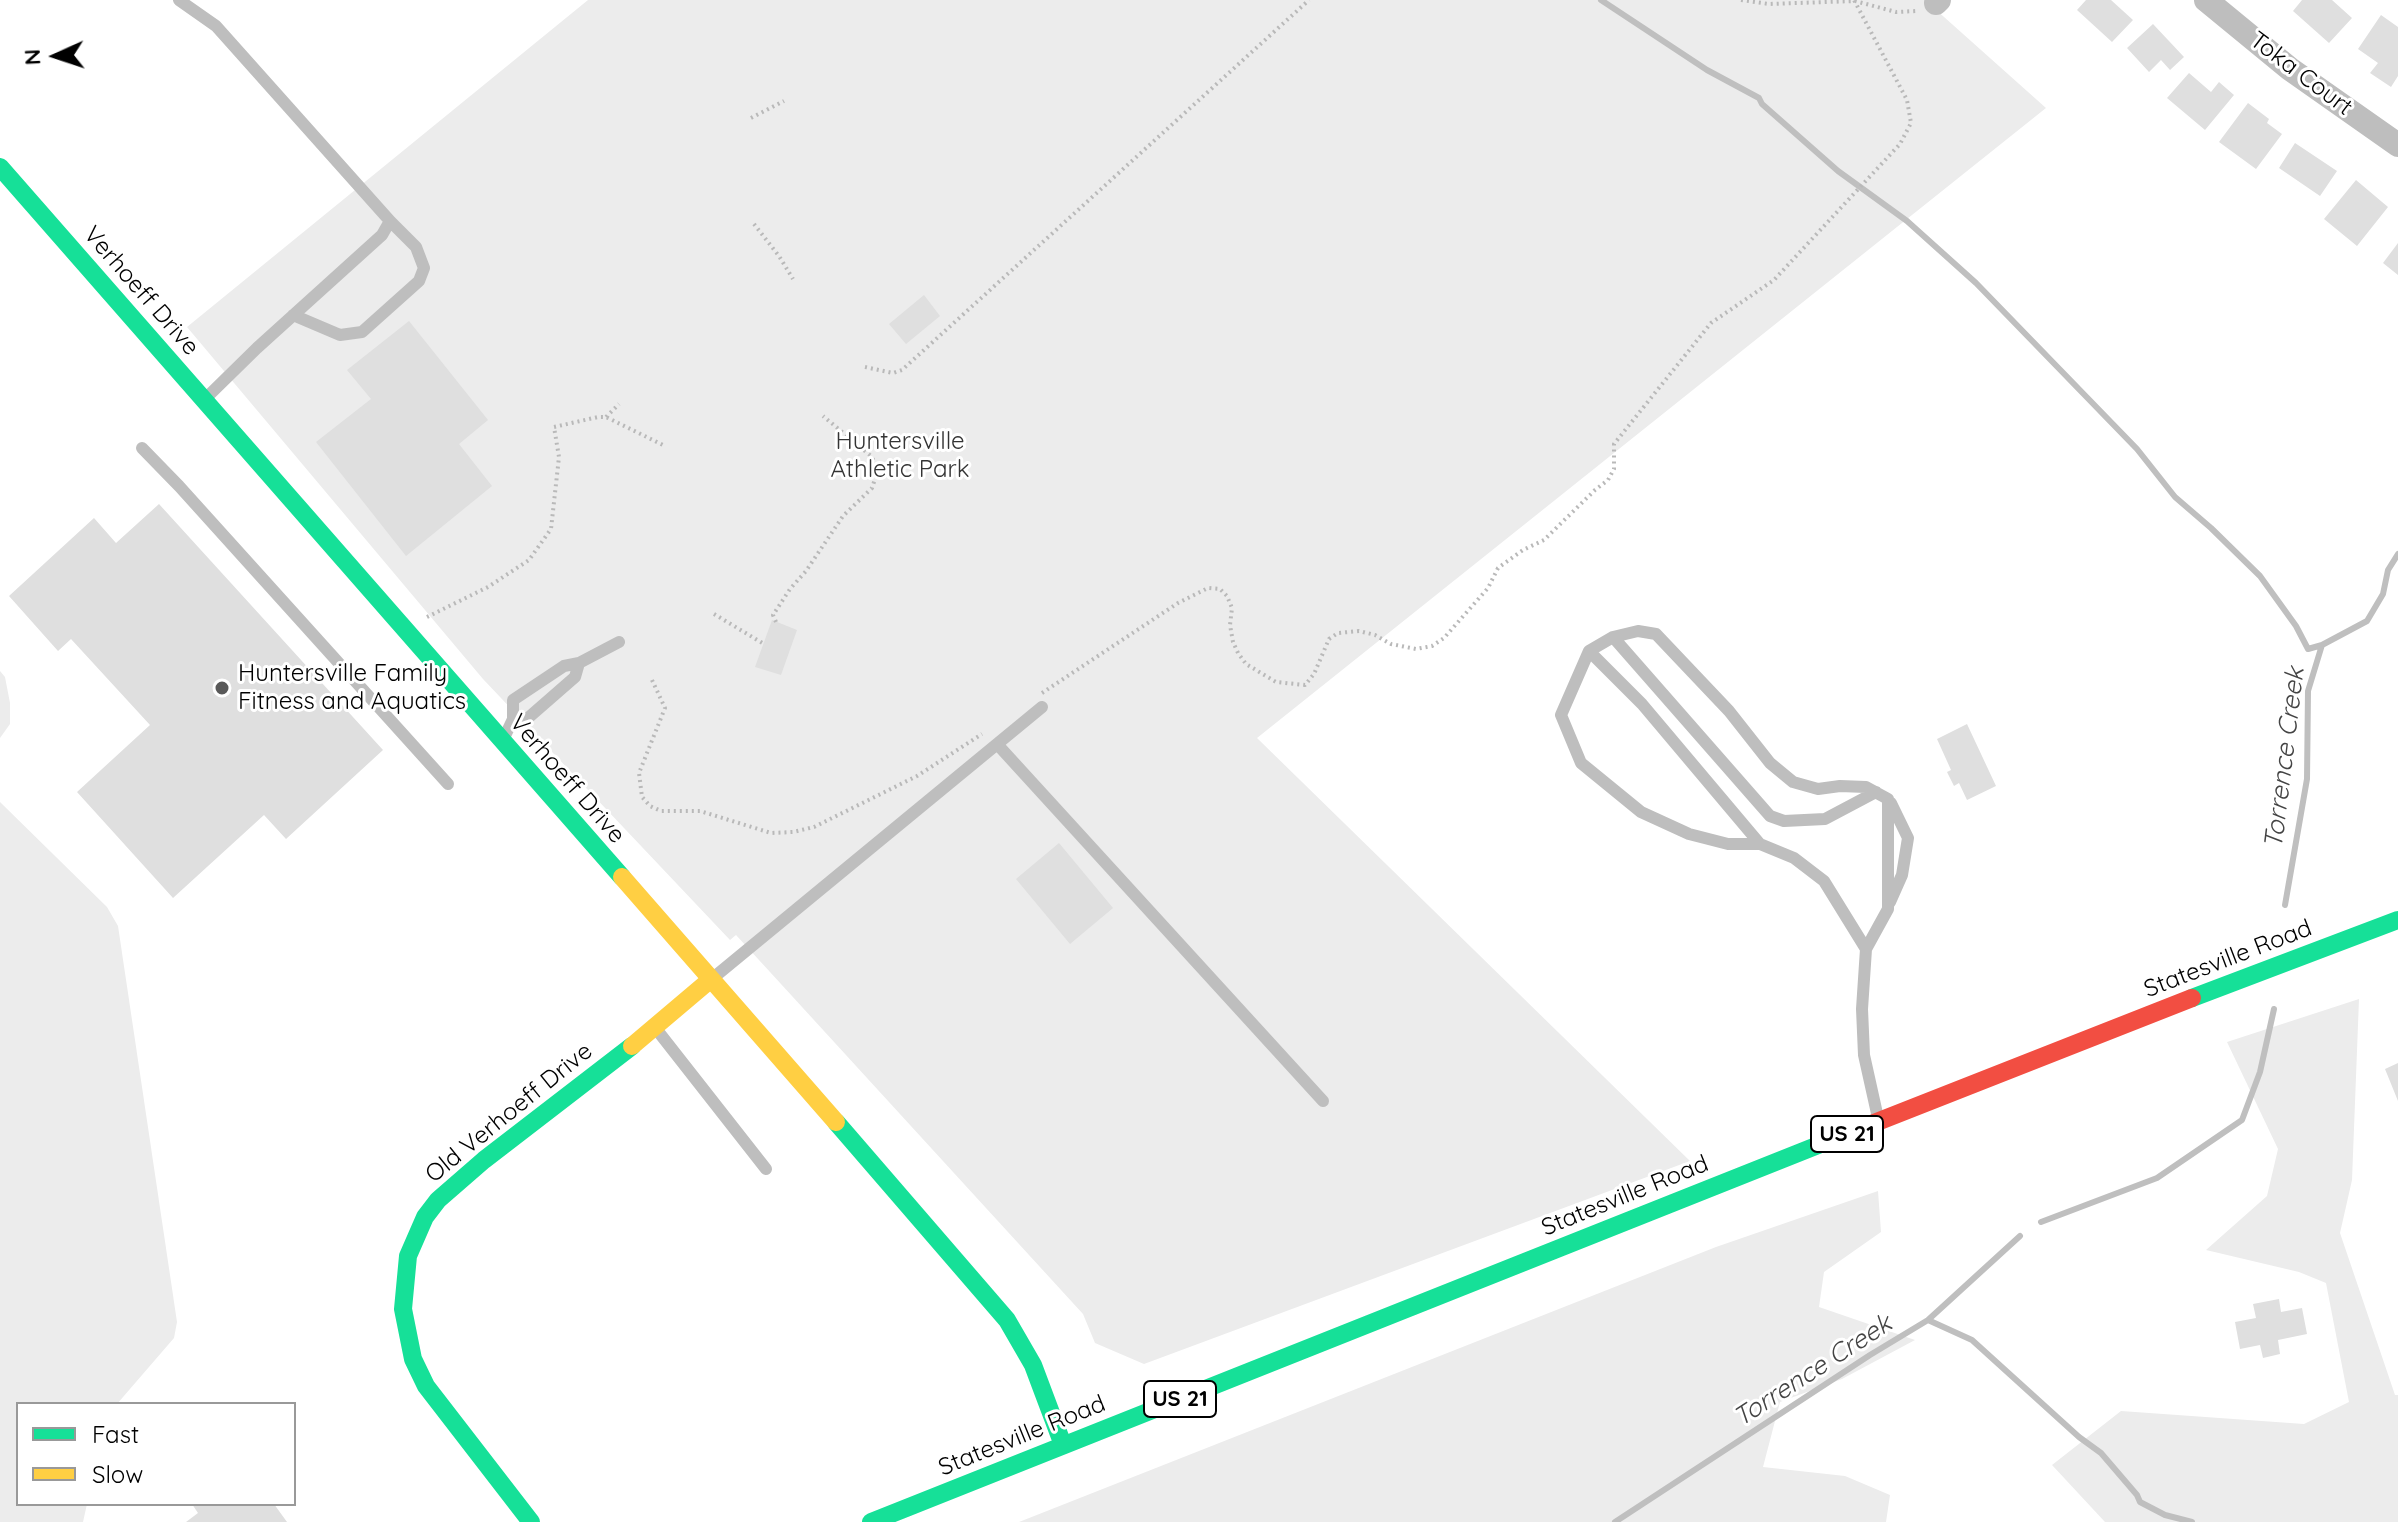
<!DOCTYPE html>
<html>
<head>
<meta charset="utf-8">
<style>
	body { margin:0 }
	#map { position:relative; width:2398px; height:1522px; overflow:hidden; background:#fff; font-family:Quicksand,sans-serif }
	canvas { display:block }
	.legend { position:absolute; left:16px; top:1402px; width:280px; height:104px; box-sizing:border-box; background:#fff; border:2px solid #999; margin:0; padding:10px 14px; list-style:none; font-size:24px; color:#000 }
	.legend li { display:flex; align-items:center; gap:16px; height:40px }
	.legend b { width:40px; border:2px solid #999 }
	.north { position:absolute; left:16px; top:16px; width:80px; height:80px; -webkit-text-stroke:6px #fff; paint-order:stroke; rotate:267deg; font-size:22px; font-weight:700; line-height:32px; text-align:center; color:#000 }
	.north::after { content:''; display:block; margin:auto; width:28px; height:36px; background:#000; clip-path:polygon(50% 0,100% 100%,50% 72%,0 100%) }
</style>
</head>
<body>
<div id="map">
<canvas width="2398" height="1522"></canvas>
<ul class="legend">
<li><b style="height:10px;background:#16e098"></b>Fast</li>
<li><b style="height:10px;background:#ffcf43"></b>Slow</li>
</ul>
<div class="north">N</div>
</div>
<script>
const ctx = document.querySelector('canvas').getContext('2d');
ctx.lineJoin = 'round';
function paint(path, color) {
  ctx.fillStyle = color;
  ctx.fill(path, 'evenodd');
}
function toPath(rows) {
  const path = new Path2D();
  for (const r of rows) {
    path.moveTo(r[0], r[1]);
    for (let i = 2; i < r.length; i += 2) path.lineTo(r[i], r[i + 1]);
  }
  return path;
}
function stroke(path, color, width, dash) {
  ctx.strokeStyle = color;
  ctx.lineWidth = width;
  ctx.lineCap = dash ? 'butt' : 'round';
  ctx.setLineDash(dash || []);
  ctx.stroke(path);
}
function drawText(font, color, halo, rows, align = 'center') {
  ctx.font = font + ' Quicksand,sans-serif';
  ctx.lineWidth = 6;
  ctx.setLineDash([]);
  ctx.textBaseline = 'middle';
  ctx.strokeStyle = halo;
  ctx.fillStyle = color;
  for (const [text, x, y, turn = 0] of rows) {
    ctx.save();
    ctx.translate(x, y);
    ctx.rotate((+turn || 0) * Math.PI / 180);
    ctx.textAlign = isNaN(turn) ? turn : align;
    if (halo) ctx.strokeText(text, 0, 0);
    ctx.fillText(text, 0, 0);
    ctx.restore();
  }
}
const green = toPath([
	[588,0,1925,0,2046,108,1257,738,1690,1161,1144,1364,1095,1343,1083,1314,770,972,736,935,730,940,483,679,187,327],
	[0,671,5,677,10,703,10,724,0,738],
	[0,802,107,907,118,926,177,1322,174,1338,117,1404,18,1404,18,1504,87,1504,83,1522,0,1522],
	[2359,999,2352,1180,2340,1233,2395,1395,2398,1395,2398,1522,2105,1522,2052,1465,2121,1411,2304,1424,2349,1402,2326,1283,2299,1272,2206,1250,2267,1196,2278,1149,2227,1042],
	[1878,1191,1881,1232,1824,1272,1819,1307,1915,1340,1842,1379,1780,1402,1763,1467,1845,1476,1890,1495,1886,1522,1019,1522,1716,1247]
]);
const stream = toPath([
	[1601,0,1707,70,1759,98,1762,104,1838,171,1907,221,1976,283,2137,449,2175,497,2211,528,2260,576,2296,626,2308,649,2322,645,2367,621,2383,594,2388,570,2398,554],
	[2285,905,2307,779,2308,691,2322,645],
	[2041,1222,2157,1178,2242,1120,2260,1072,2274,1009],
	[1928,1320,1972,1340,2079,1437,2101,1453,2137,1495,2140,1502,2165,1515,2192,1522],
	[1615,1522,1870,1355,1928,1320,2020,1236]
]);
const building = toPath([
	[2086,0,2111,0,2133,20,2112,42,2077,10],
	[2302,0,2332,0,2352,18,2329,43,2293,11],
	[2381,15,2398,27,2398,76,2391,87,2370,73,2378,63,2358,49],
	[2153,24,2184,57,2170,70,2161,60,2149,72,2127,48],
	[2189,73,2211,92,2219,82,2234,95,2205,130,2167,98],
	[2248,103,2269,119,2267,123,2282,134,2256,169,2219,142],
	[2295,143,2337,171,2320,196,2279,168],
	[2356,180,2388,207,2357,246,2324,219],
	[2398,243,2398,275,2383,263],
	[924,295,940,316,906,344,889,324],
	[409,321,488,420,459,444,492,486,406,556,316,442,371,399,347,370],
	[159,504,383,750,286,839,264,815,173,898,77,792,150,725,71,639,58,651,9,596,94,518,116,543],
	[772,620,797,630,781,675,755,667],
	[1967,724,1996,786,1967,800,1959,783,1954,786,1947,772,1951,770,1937,739],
	[1059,843,1113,908,1070,944,1016,879],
	[2398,1063,2398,1101,2385,1069],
	[2279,1299,2281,1312,2302,1308,2307,1334,2278,1340,2280,1354,2263,1358,2260,1345,2240,1349,2235,1322,2256,1318,2253,1304],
	[192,1504,274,1504,287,1522,186,1522,198,1513]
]);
const path = toPath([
	[1741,0,1769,4,1855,1,1896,12,1916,11],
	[751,118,784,101],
	[754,224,779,256,793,279],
	[865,367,893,373,902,370,1309,0],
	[606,417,619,404],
	[714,614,764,644],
	[427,617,488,587,529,560,551,529,559,457,554,427,598,417,606,417,665,446],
	[776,622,773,615,790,589,806,571,843,516,872,488,875,479,875,463,871,456,823,416],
	[652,680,665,708,639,773,642,797,650,806,661,811,700,811,771,833,793,832,814,827,917,776,982,734],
	[1042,693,1178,603,1208,588,1220,589,1227,596,1232,608,1230,625,1233,642,1238,653,1246,664,1276,682,1305,685,1314,674,1329,639,1338,633,1359,631,1375,635,1391,644,1416,649,1432,646,1444,638,1488,588,1498,568,1523,550,1544,540,1595,490,1608,480,1614,469,1614,444,1711,323,1774,280,1900,144,1911,123,1907,100,1854,0]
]);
const lane = toPath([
	[179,0,216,26,390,221,382,235,257,348,205,399],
	[293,315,340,335,362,332,419,281,424,268,416,247,390,221],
	[142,448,179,486,448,784],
	[1613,637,1770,816,1784,821,1825,819,1876,792],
	[1589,651,1642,704,1760,844],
	[513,719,528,718,575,677,579,663],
	[504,738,513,719,513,700,564,666,579,663,619,642],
	[997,744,1323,1101],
	[1890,902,1902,875,1908,838,1891,803],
	[1866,949,1824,881,1794,858,1760,844,1728,844,1689,834,1641,812,1581,763,1561,715,1589,651,1613,637,1638,631,1656,634,1729,711,1770,763,1793,782,1818,789,1840,786,1866,787,1888,799,1888,909,1866,949,1862,1009,1864,1055,1878,1118],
	[713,978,1042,707],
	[657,1030,766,1169]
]);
const street = toPath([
	[2206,0,2290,69,2398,145],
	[1936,3,1939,0]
]);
const fast = toPath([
	[0,167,622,877],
	[2192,998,2398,920],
	[836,1122,1007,1320,1033,1365,1063,1445],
	[531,1522,426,1386,413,1359,403,1309,408,1256,425,1217,438,1200,484,1160,632,1046],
	[871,1522,1826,1142]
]);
const slow = toPath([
	[622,877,836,1122],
	[632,1046,710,980]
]);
const jam = toPath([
	[1826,1142,2192,998]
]);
const markers = [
	[222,688,8,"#595959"]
];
const shields = [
	[1847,1134,72],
	[1180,1399,72]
];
const shieldNames = [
	["US 21",1847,1134],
	["US 21",1180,1399]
];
const streetNames = [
	["Toka Court",2301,74,37],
	["Verhoeff Drive",141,291,49],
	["Verhoeff Drive",567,779,49],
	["Statesville Road",2228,959,-21],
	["Old Verhoeff Drive",509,1113,-39],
	["Statesville Road",1625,1196,-22],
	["Statesville Road",1022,1436,-22]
];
const parkNames = [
	["Huntersville",900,442],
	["Athletic Park",900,470]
];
const poiNames = [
	["Huntersville Family",238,674],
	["Fitness and Aquatics",238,702]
];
const waterNames = [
	["Torrence Creek",2285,758,-83],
	["Torrence Creek",1813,1371,-33]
];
paint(green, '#ececec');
stroke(stream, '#bfbfbf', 6);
paint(building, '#dfdfdf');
stroke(path, '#b9b9b9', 4, [2, 4]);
stroke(lane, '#bebebe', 12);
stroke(street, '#bebebe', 24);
stroke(fast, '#16e098', 18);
stroke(slow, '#ffcf43', 18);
stroke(jam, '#f24e42', 18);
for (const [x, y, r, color] of markers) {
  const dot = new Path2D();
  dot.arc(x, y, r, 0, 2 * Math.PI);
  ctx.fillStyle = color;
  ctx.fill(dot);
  stroke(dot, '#fff', 3);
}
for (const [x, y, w] of shields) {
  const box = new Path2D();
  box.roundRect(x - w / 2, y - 18, w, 36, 6);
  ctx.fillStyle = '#fff';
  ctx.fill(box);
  stroke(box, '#000', 2);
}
drawText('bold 22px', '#000', null, shieldNames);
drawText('24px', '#000', '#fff', streetNames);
drawText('24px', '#333', '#fff', parkNames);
drawText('24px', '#000', '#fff', poiNames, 'left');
drawText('italic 26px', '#444', '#fff', waterNames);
</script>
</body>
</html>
